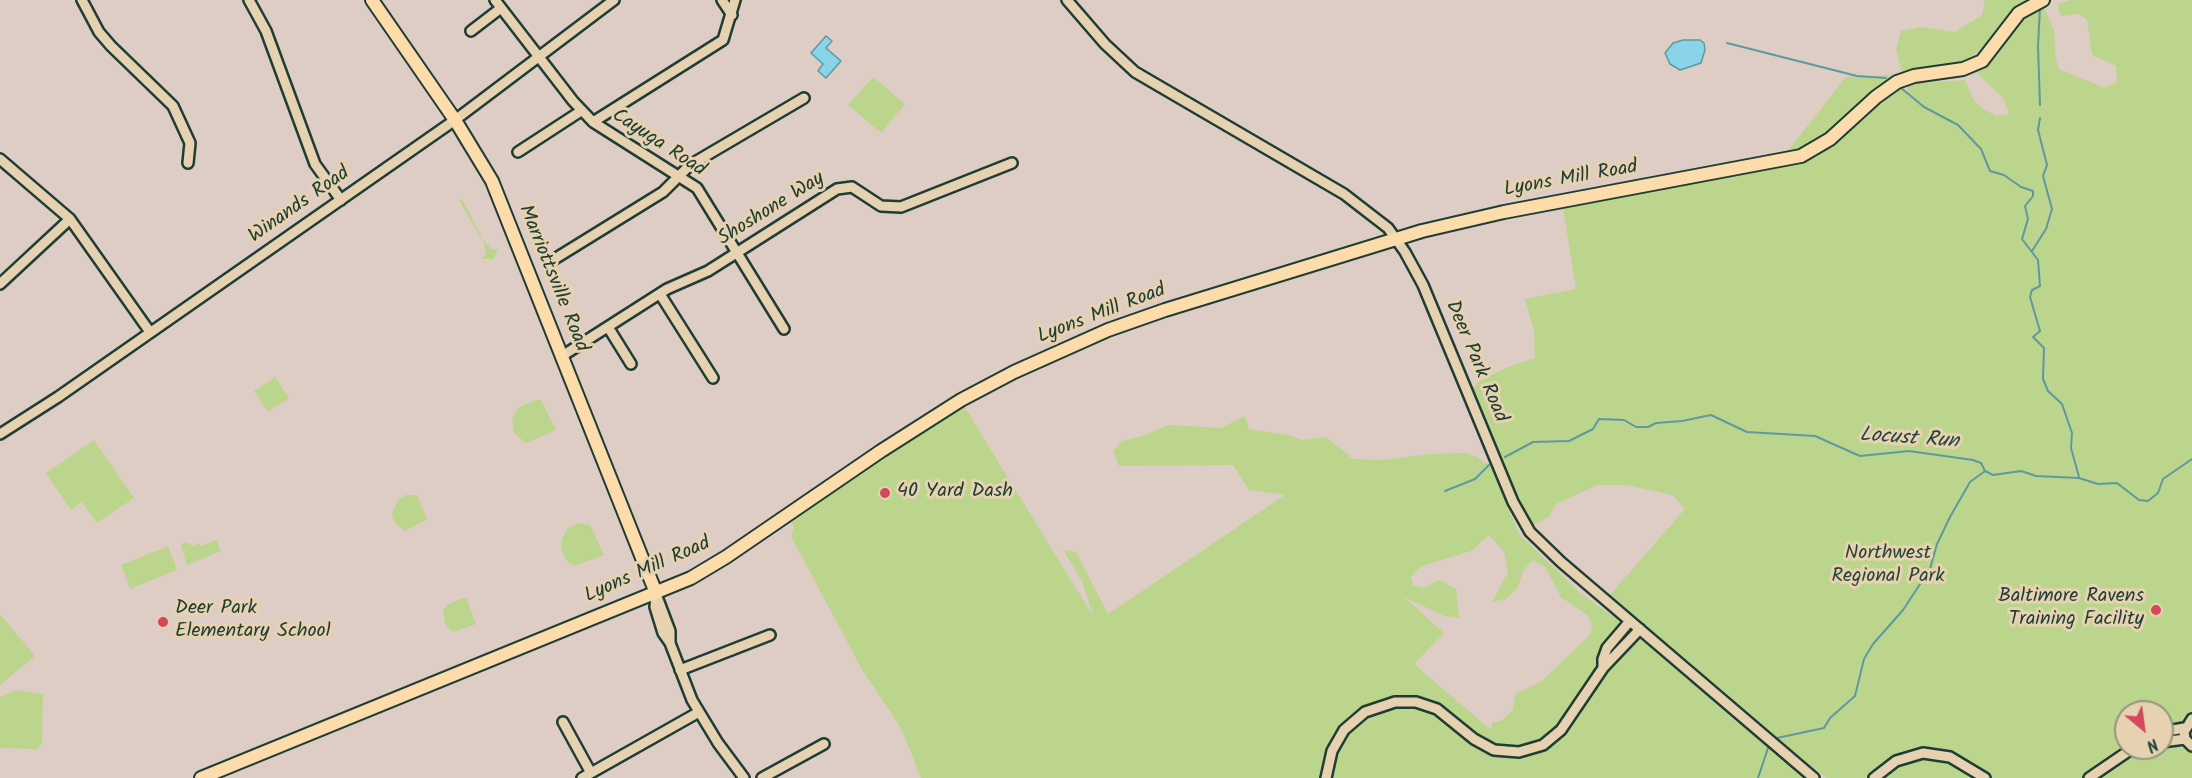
<!DOCTYPE html>
<html>
<head>
<meta charset="utf-8">
<style>
	body { margin:0 }
	#map { position:relative; width:2192px; height:778px; overflow:hidden; background:#ddcdc4; font-family:Kalam,sans-serif }
	canvas { display:block }
	.north { position:absolute; left:2114px; top:700px; width:60px; height:60px; box-sizing:border-box; background:#e6d2b0; border:2px solid #96967e; border-radius:50%; rotate:151deg; font-size:16px; font-weight:700; line-height:24px; text-align:center; color:#1f3d34 }
	.north::after { content:''; display:block; margin:auto; width:21px; height:27px; background:#d1495b; clip-path:polygon(50% 0,100% 100%,50% 72%,0 100%) }
</style>
</head>
<body>
<div id="map">
<canvas width="2192" height="778"></canvas>
<div class="north">N</div>
</div>
<script>
const ctx = document.querySelector('canvas').getContext('2d');
ctx.lineJoin = 'round';
function paint(path, color) {
  ctx.fillStyle = color;
  ctx.fill(path, 'evenodd');
}
function toPath(rows) {
  const path = new Path2D();
  for (const r of rows) {
    path.moveTo(r[0], r[1]);
    for (let i = 2; i < r.length; i += 2) path.lineTo(r[i], r[i + 1]);
  }
  return path;
}
function stroke(path, color, width, dash) {
  ctx.strokeStyle = color;
  ctx.lineWidth = width;
  ctx.lineCap = dash ? 'butt' : 'round';
  ctx.setLineDash(dash || []);
  ctx.stroke(path);
}
function drawText(font, color, halo, rows, align = 'center') {
  ctx.font = font + ' Kalam,sans-serif';
  ctx.lineWidth = 6;
  ctx.setLineDash([]);
  ctx.textBaseline = 'middle';
  ctx.strokeStyle = halo;
  ctx.fillStyle = color;
  for (const [text, x, y, turn = 0] of rows) {
    ctx.save();
    ctx.translate(x, y);
    ctx.rotate((+turn || 0) * Math.PI / 180);
    ctx.textAlign = isNaN(turn) ? turn : align;
    if (halo) ctx.strokeText(text, 0, 0);
    ctx.fillText(text, 0, 0);
    ctx.restore();
  }
}
const green = toPath([
	[1985,0,2030,0,2019,5,1993,39,1966,61,1902,71,1896,50,1901,31,1921,27,1955,32,1982,15],
	[2071,0,2192,0,2192,778,1827,778,1793,754,1796,769,1806,778,921,778,901,728,861,668,791,536,794,527,790,519,824,495,964,406,1093,616,1082,581,1063,550,1076,552,1108,614,1285,495,1249,490,1233,465,1119,466,1113,451,1122,441,1143,436,1168,425,1221,428,1245,416,1249,429,1288,435,1302,440,1326,437,1353,459,1383,460,1430,454,1467,453,1478,457,1484,463,1494,464,1501,483,1499,485,1519,534,1580,593,1611,615,1620,607,1608,597,1685,509,1673,495,1626,485,1597,485,1556,504,1549,517,1533,525,1513,489,1473,388,1480,381,1508,367,1535,358,1534,331,1525,299,1576,289,1563,207,1809,158,1834,143,1879,100,1900,87,1908,93,1906,84,1965,80,1972,97,1979,106,1996,116,2009,114,2004,99,1976,72,1994,58,2027,14,2043,5,2054,30,2056,60,2059,69,2105,88,2117,82,2116,66,2092,55,2087,20,2079,14,2061,16,2057,4],
	[1489,535,1504,552,1508,572,1492,602,1506,599,1518,587,1523,571,1533,560,1545,567,1561,597,1588,616,1592,625,1591,634,1542,681,1515,694,1513,710,1501,721,1492,723,1491,730,1414,664,1444,633,1404,597,1444,616,1459,618,1456,589,1439,580,1423,588,1413,585,1411,576,1422,566,1471,551],
	[2126,712,2162,712,2162,748,2126,748],
	[1901,75,1819,143,1783,157,1846,77],
	[873,77,905,104,881,133,848,105],
	[462,199,484,241,491,249,498,249,494,259,482,259,486,252,483,241,459,200],
	[275,377,289,398,268,412,254,391],
	[535,400,541,400,556,430,526,443,514,433,512,418,518,408],
	[94,440,134,498,97,523,82,502,71,510,46,473],
	[406,495,417,495,427,519,405,531,395,523,392,514,398,500],
	[577,523,590,525,604,555,574,566,566,560,561,549,562,539,567,529],
	[216,540,221,551,187,565,181,545,187,542,192,546,199,543,201,546],
	[168,546,177,570,130,589,121,565],
	[462,598,467,599,476,624,453,632,446,627,443,611,447,605],
	[0,614,35,656,0,685],
	[16,690,43,694,42,744,37,749,0,748,0,697]
]);
const water = toPath([
	[826,36,832,41,826,48,841,61,826,78,818,71,823,64,811,53,826,36],
	[1683,40,1700,40,1704,43,1705,50,1701,63,1680,70,1670,64,1665,53,1673,43,1683,40]
]);
const stream = toPath([
	[2040,7,2038,46,2040,105],
	[1727,43,1857,76,1886,78],
	[1900,87,1924,107,1958,125,1981,149,1990,171,2004,175,2021,187,2033,191,2033,196,2025,206,2028,219,2022,239,2038,260,2040,286,2032,290,2030,297,2040,331,2033,337,2044,348,2043,379,2048,391,2062,404,2072,433,2071,448,2079,477],
	[2032,251,2046,229,2052,209,2043,176,2047,165,2038,130,2040,118],
	[1505,457,1533,442,1569,441,1593,429,1599,419,1624,420,1636,427,1648,427,1656,423,1682,421,1711,415,1747,432,1815,436,1860,456,1909,451,1973,460,1981,463,1985,471,1993,475,2021,471,2036,476,2079,478,2098,484,2117,483,2139,500,2148,501,2158,493,2163,479,2192,459],
	[1445,491,1475,479,1489,465],
	[1777,738,1824,728,1830,718,1855,696,1864,659,1873,644,1903,610,1930,569,1937,544,1950,517,1970,482,1985,471],
	[1758,778,1769,745]
]);
const minor = toPath([
	[82,0,99,32,111,46,173,106,190,143,188,163],
	[249,0,266,31,315,164,341,200],
	[495,0,573,101,593,122,697,188,784,329],
	[722,0,732,15],
	[1067,0,1105,44,1135,72,1344,194,1388,228,1405,252,1423,285,1513,502,1530,532,1561,562,1814,778],
	[471,31,501,8],
	[593,122,723,40,735,0],
	[518,152,581,111],
	[0,159,70,219,150,332],
	[548,263,663,192,690,165,804,98],
	[0,284,70,219],
	[660,294,713,378],
	[608,327,631,364],
	[562,356,667,289,708,271,837,189,852,187,881,206,901,207,1012,163],
	[0,434,58,397,455,120,614,0],
	[656,593,655,607,663,633,670,643,692,700,718,743,744,778],
	[656,594,670,631,670,643],
	[1603,668,1603,659,1607,648,1630,621],
	[680,670,770,635],
	[2192,719,2184,732,2185,739,2192,746],
	[563,722,591,773],
	[2162,732,2184,728],
	[2162,742,2185,739],
	[582,778,699,712],
	[762,778,824,744],
	[1326,778,1332,751,1344,730,1365,712,1395,702,1416,702,1437,709,1474,739,1494,750,1519,752,1543,745,1561,730,1603,668,1640,629],
	[1874,778,1896,761,1923,753,1950,757,1985,778],
	[2089,778,2133,748]
]);
const major = toPath([
	[372,0,455,120,492,181,656,593],
	[201,778,691,578,726,557,881,451,961,400,1014,372,1108,330,1165,310,1422,231,1504,212,1801,156,1830,139,1876,97,1897,82,1914,76,1963,69,1982,61,2019,13,2043,0]
]);
const markers = [
	[885,493,6,"#d1495b"],
	[2156,610,6,"#d1495b"],
	[163,622,6,"#d1495b"]
];
const streetNames = [
	["Cayuga Road",658,144,33],
	["Lyons Mill Road",1571,180,-10],
	["Winands Road",300,206,-35],
	["Shoshone Way",772,210,-32],
	["Marriottsville Road",552,279,68],
	["Lyons Mill Road",1102,315,-21],
	["Deer Park Road",1475,362,67],
	["Lyons Mill Road",648,571,-24]
];
const poiNames = [
	["40 Yard Dash",897,493],
	["Baltimore Ravens",2144,598,"right"],
	["Training Facility",2144,621,"right"],
	["Deer Park",175,610],
	["Elementary School",175,633]
];
const parkNames = [
	["Northwest",1888,555],
	["Regional Park",1888,578]
];
const waterNames = [
	["Locust Run",1909,440,4]
];
paint(green, '#bcd58c');
paint(water, '#89d4e9');
stroke(water, '#5f98a1', 1.5);
stroke(stream, '#5f98a1', 2);
stroke(minor, '#1f3d34', 14);
stroke(major, '#1f3d34', 16);
stroke(minor, '#e6d2b0', 9);
stroke(major, '#fddcac', 12);
for (const [x, y, r, color] of markers) {
  const dot = new Path2D();
  dot.arc(x, y, r, 0, 2 * Math.PI);
  ctx.fillStyle = color;
  ctx.fill(dot);
  stroke(dot, '#e6d2b0', 2);
}
drawText('20px', '#1f3d34', '#e6d2b0', streetNames);
drawText('20px', '#1f3d34', '#e6d2b0', poiNames, 'left');
drawText('20px', '#274538', '#e6d2b0', parkNames);
drawText('italic 21px', '#24453d', '#e6d2b0', waterNames);
</script>
</body>
</html>
